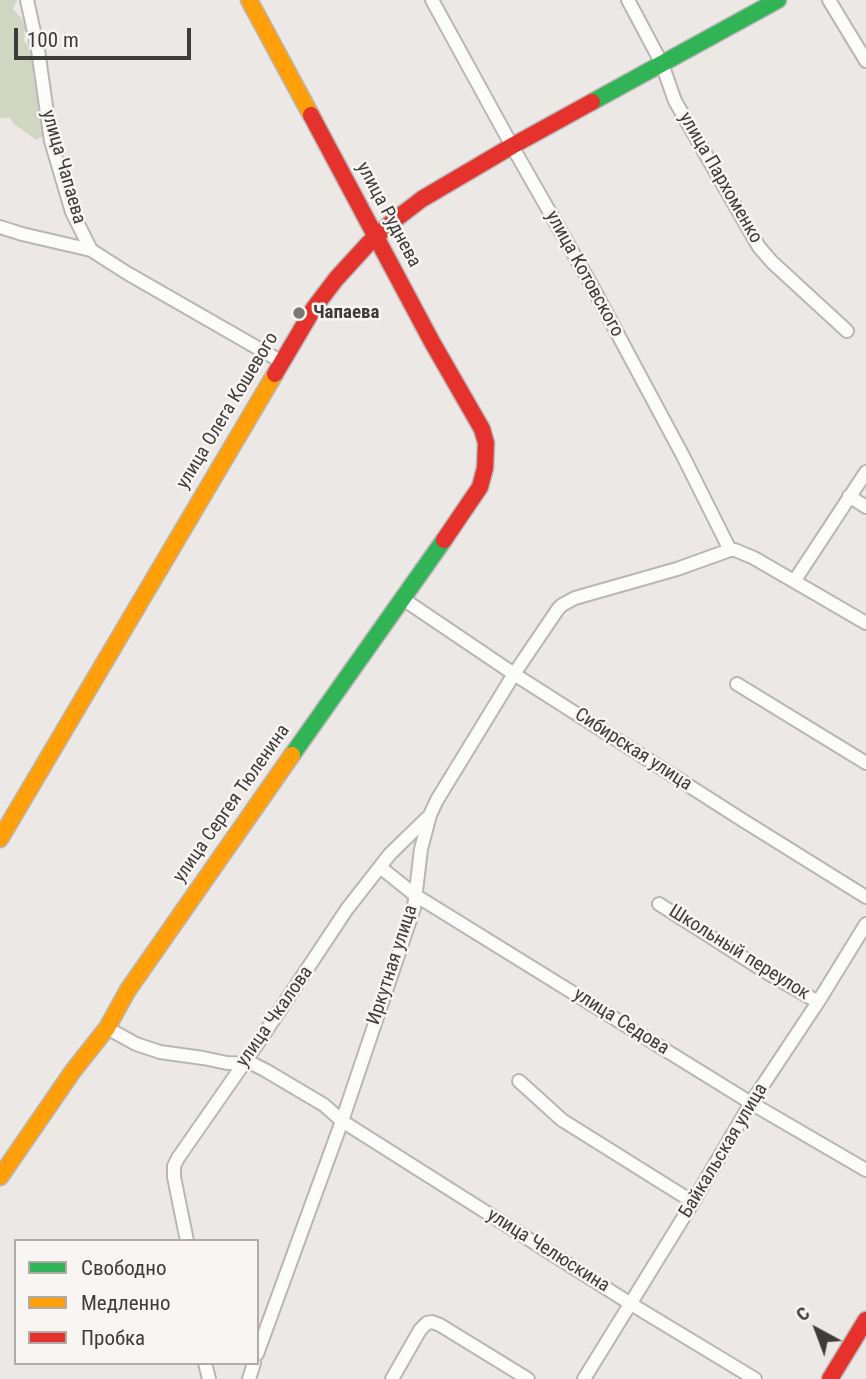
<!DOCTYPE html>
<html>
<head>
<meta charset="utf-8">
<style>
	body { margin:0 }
	#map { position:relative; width:866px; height:1379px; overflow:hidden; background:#ebe8e6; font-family:"Roboto Condensed",sans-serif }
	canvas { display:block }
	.legend { position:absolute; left:14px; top:1239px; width:245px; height:126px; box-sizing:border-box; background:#f9f5f2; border:2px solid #aeaba9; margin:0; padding:9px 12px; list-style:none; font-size:21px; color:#3e3c3b }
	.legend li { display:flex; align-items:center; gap:14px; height:35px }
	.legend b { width:35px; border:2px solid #aeaba9 }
	.north { position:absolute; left:782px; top:1295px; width:70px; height:70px; -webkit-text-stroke:5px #f9f5f2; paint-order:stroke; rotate:319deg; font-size:19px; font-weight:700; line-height:28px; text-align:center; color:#3e3c3b }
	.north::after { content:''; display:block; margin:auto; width:24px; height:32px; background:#3e3c3b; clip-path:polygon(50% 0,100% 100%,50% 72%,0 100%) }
	.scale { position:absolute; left:14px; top:28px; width:177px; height:32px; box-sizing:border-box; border:4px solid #3e3c3b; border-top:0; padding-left:9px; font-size:21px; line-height:24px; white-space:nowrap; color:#3e3c3b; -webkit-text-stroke:5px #f9f5f2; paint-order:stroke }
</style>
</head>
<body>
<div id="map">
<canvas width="866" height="1379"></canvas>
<ul class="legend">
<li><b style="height:9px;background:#30b455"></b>Свободно</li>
<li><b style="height:9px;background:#ff9f0a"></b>Медленно</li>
<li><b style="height:9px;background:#e5322d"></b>Пробка</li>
</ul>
<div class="north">С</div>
<div class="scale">100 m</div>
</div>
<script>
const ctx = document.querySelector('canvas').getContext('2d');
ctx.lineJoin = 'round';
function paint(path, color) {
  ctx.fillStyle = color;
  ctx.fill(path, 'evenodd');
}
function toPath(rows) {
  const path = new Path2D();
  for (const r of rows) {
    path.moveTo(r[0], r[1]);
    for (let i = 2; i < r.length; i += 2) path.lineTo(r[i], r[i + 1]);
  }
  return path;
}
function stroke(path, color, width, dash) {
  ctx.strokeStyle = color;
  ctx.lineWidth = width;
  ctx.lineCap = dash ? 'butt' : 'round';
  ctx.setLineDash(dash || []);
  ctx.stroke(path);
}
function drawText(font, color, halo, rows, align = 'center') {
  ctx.font = font + ' "Roboto Condensed",sans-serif';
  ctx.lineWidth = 5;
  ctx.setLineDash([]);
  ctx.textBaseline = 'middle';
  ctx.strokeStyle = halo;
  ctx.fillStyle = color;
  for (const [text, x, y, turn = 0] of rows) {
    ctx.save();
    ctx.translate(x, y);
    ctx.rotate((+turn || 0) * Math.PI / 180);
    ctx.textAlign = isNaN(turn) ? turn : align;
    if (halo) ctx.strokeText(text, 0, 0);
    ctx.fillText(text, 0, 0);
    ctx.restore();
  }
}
const green = toPath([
	[0,0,17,0,13,9,23,20,25,28,24,41,27,44,33,61,33,74,43,136,36,140,14,124,10,118,0,118]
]);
const street = toPath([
	[27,0,38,50,51,141,72,212,91,250,127,273,282,362],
	[432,0,512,146,593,288,683,456,730,550],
	[628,0,662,64,675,101,759,247,772,262,847,331],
	[829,0,866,61],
	[0,227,22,234,91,250],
	[849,496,866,507],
	[795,580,866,472],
	[403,599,514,674,744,821,866,897],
	[737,684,866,763],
	[380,867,415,895,751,1103,866,1170],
	[659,904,766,972,818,1002],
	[107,1028,136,1044,160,1052,203,1058,227,1063,253,1064,265,1070,324,1105,342,1121,631,1304,755,1379],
	[519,1081,562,1120,693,1202],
	[187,1241,174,1177,174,1166,178,1158,258,1043,347,909,390,854,427,818],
	[257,1354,342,1121,414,908,421,849,430,815,437,800,514,674,558,609,562,605,575,598,677,569,730,550,735,550,754,558,866,623],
	[205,1363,209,1379],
	[249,1379,254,1363],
	[392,1379,420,1330,427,1323,432,1322,440,1325,528,1379],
	[584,1379,693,1202,751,1103,818,1002,866,924]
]);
const fast = toPath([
	[592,102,778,0],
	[292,755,444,540]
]);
const slow = toPath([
	[249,0,311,115],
	[0,839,275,374],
	[0,1177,73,1071,107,1028,128,990,292,755]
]);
const jam = toPath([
	[311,115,432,342,482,429,486,443,485,468,480,487,444,540],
	[275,374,314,308,336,279,368,244,392,222,422,199,512,146,592,102],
	[830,1379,866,1320]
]);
const markers = [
	[299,313,7,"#7b7877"]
];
const streetNames = [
	["улица Чапаева",63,167,74],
	["улица Пархоменко",720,178,60],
	["улица Руднева",388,215,62],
	["улица Котовского",584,274,61],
	["улица Олега Кошевого",228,411,-59],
	["Сибирская улица",633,750,33],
	["улица Сергея Тюленина",232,804,-55],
	["Школьный переулок",739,953,32],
	["Иркутная улица",393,965,-72],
	["улица Чкалова",275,1017,-55],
	["улица Седова",621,1022,32],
	["Байкальская улица",724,1151,-59],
	["улица Челюскина",548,1251,32]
];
const poiNames = [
	["Чапаева",313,313]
];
paint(green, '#d1d6c3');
stroke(street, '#b9b6b5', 16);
stroke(fast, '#b9b6b5', 19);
stroke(slow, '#b9b6b5', 19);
stroke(jam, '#b9b6b5', 19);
stroke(street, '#fcfcfb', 12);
stroke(fast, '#30b455', 16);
stroke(slow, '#ff9f0a', 16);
stroke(jam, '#e5322d', 16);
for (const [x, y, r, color] of markers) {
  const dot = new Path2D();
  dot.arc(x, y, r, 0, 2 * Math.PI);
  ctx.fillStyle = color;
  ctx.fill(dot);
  stroke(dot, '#f9f5f2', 2.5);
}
drawText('19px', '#3e3c3b', '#f9f5f2', streetNames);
drawText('bold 19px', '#3e3c3b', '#f9f5f2', poiNames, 'left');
</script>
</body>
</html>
